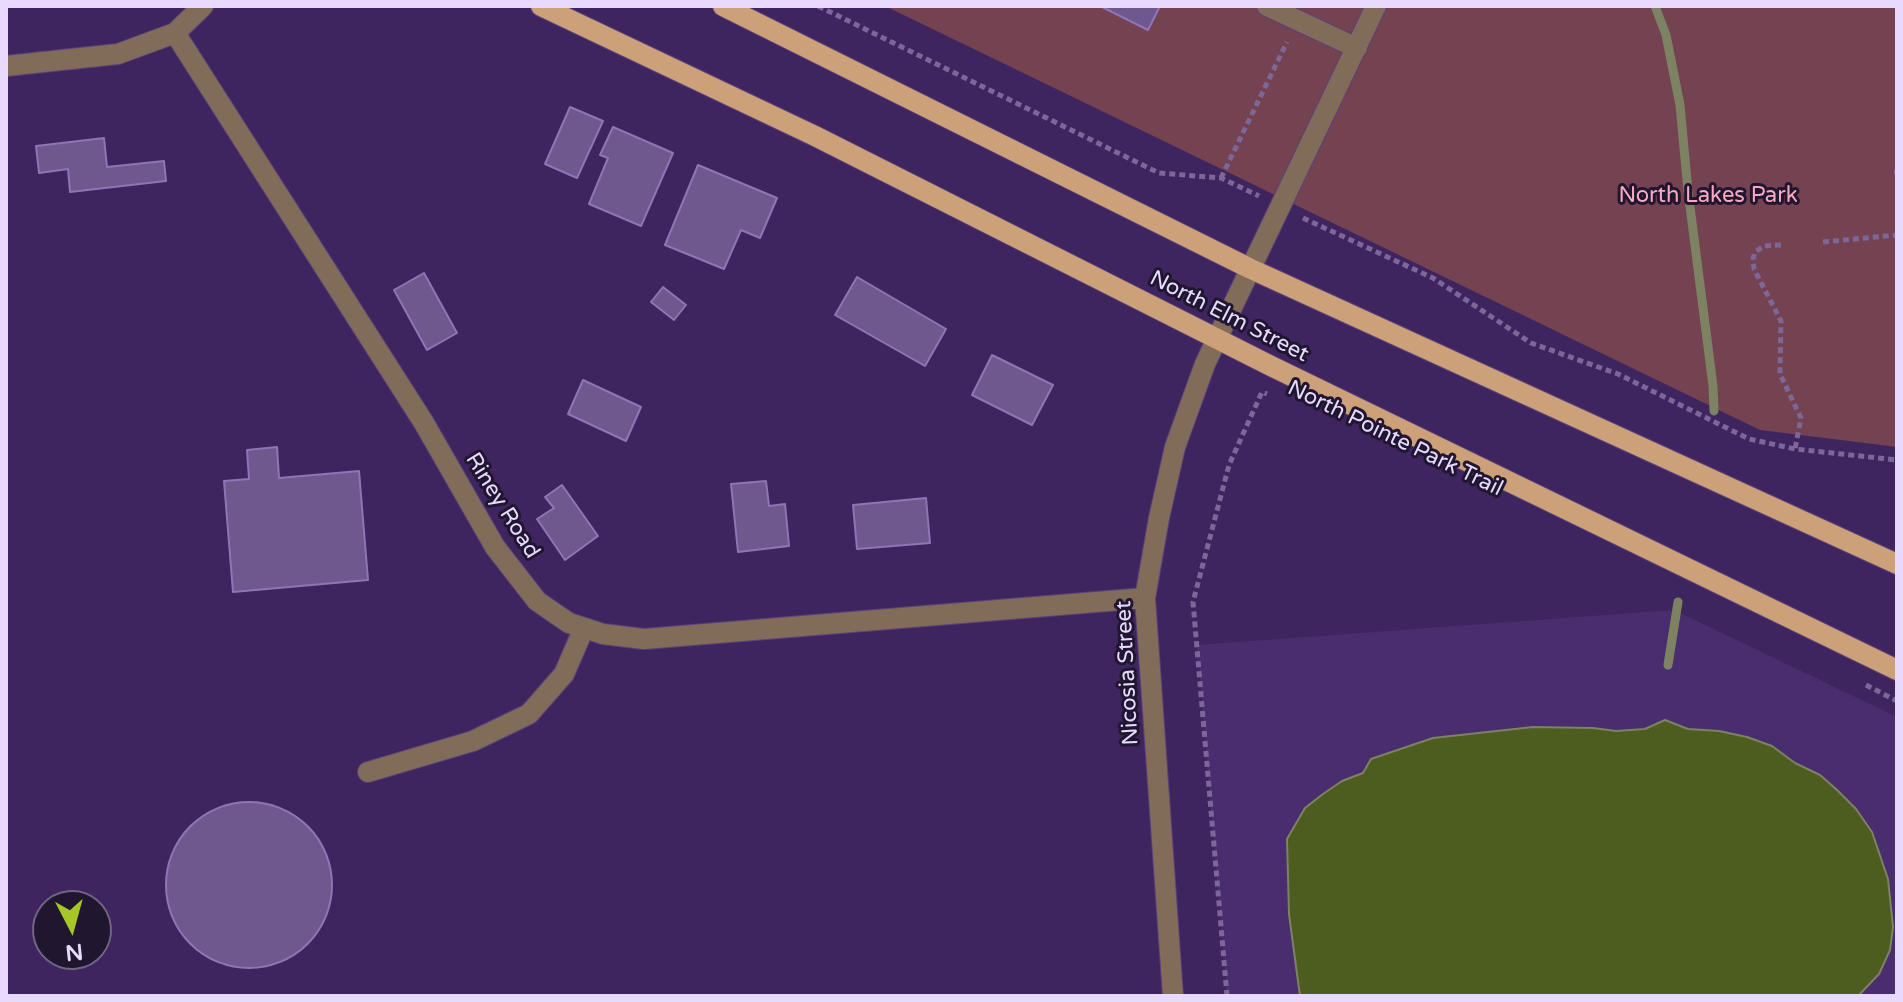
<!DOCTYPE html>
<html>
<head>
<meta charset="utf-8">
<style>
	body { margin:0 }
	#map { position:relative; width:1903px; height:1002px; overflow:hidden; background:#3f255f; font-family:"Varela Round",sans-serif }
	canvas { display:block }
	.frame { position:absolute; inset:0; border:8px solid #e8daff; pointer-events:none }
	.north { position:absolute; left:32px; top:890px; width:80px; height:80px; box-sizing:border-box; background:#211630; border:2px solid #716483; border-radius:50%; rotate:174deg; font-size:22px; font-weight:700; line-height:32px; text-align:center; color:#e8daff }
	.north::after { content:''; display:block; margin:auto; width:28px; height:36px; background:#a5c824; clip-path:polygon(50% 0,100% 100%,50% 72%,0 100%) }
</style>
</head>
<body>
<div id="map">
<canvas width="1903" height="1002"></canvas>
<div class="frame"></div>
<div class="north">N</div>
</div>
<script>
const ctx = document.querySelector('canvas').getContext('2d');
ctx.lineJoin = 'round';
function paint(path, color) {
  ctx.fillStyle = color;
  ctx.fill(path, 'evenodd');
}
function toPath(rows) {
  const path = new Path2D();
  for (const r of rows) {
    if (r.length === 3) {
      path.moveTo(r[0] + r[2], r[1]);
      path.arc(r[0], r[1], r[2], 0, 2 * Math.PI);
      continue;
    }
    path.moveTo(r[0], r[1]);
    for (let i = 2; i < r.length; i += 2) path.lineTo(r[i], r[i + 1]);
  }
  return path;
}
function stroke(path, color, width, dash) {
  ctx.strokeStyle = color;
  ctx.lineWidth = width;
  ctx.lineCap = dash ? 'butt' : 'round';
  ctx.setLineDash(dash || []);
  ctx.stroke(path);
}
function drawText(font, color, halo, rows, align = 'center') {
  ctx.font = font + ' "Varela Round",sans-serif';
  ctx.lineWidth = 6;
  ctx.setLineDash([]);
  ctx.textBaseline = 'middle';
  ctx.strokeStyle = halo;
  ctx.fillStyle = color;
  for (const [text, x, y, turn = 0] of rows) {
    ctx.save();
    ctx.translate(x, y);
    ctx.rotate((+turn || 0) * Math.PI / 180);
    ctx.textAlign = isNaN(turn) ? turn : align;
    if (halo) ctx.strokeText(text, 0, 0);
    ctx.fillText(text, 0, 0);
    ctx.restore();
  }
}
const built = toPath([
	[1674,610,1897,717,1897,996,1227,996,1197,645]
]);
const green = toPath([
	[885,6,1897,6,1897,447,1760,430]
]);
const water = toPath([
	[1665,720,1688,729,1719,731,1747,737,1772,746,1795,763,1820,775,1836,789,1856,809,1872,832,1888,879,1893,927,1890,950,1879,974,1858,996,1300,996,1289,914,1287,839,1305,808,1323,794,1342,781,1363,773,1371,759,1433,738,1533,727,1593,728,1616,731,1645,729,1665,720]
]);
const stream = toPath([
	[1655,6,1666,35,1680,105,1688,191,1713,386,1714,411],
	[1668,665,1678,602]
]);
const building = toPath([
	[1100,6,1160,6,1148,30,1100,6],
	[570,107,603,121,577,178,545,164,570,107],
	[613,127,673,153,641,226,589,204,608,158,600,155,613,127],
	[104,138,107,167,164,161,166,181,70,192,68,169,39,173,36,146,104,138],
	[698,165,777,198,760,238,741,230,724,269,665,245,698,165],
	[424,273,457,333,427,350,394,290,424,273],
	[857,277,946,329,925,366,835,315,857,277],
	[663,287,686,305,674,320,651,302,663,287],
	[992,355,1053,385,1032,425,972,395,992,355],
	[583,380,641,407,626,441,568,414,583,380],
	[277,447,279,478,359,471,368,580,233,592,224,481,249,479,247,450,277,447],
	[766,481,769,506,785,504,789,546,738,552,731,484,766,481],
	[562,485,598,536,565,560,537,519,554,508,545,497,562,485],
	[926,498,930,543,857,549,853,505,926,498],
	[249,885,83]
]);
const path = toPath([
	[818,6,1159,173,1221,178,1259,196],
	[1894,172,1897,172],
	[1221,178,1287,42],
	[1303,218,1433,278,1531,343,1618,374,1749,439,1795,449,1897,460],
	[1823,242,1897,235],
	[1781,245,1764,246,1755,252,1753,259,1754,269,1781,321,1780,374,1801,418,1795,449],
	[1866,685,1897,701],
	[1227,996,1193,602,1229,465,1262,392,1267,394]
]);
const minor = toPath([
	[1267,6,1357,48],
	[175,33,424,423,495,547,537,601,569,623,603,634,644,639,1145,598],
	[6,66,118,54,175,33,203,6],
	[368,772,473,741,529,714,564,674,584,628],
	[1173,996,1145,598,1159,518,1175,447,1205,364,1376,6]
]);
const major = toPath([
	[541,6,815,136,1271,366,1897,670],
	[723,6,1251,269,1897,564]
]);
const parkNames = [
	["North Lakes Park",1708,196]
];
const streetNames = [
	["North Elm Street",1229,317,27],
	["North Pointe Park Trail",1395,439,26],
	["Riney Road",502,506,58],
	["Nicosia Street",1128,673,-93]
];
paint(built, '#4a2d6f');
paint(green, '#744250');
paint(water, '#4d5c1f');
stroke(water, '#7c8262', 2);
stroke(stream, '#7c8262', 9);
paint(building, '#6e588e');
stroke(building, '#8f75b6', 2);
stroke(minor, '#5a4279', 22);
stroke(major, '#5a4279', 22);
stroke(path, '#7d6799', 5, [6, 4]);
stroke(minor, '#816b59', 20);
stroke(major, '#cca079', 20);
drawText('22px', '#f7a9be', '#211630', parkNames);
drawText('22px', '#e8daff', '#211630', streetNames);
</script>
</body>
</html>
